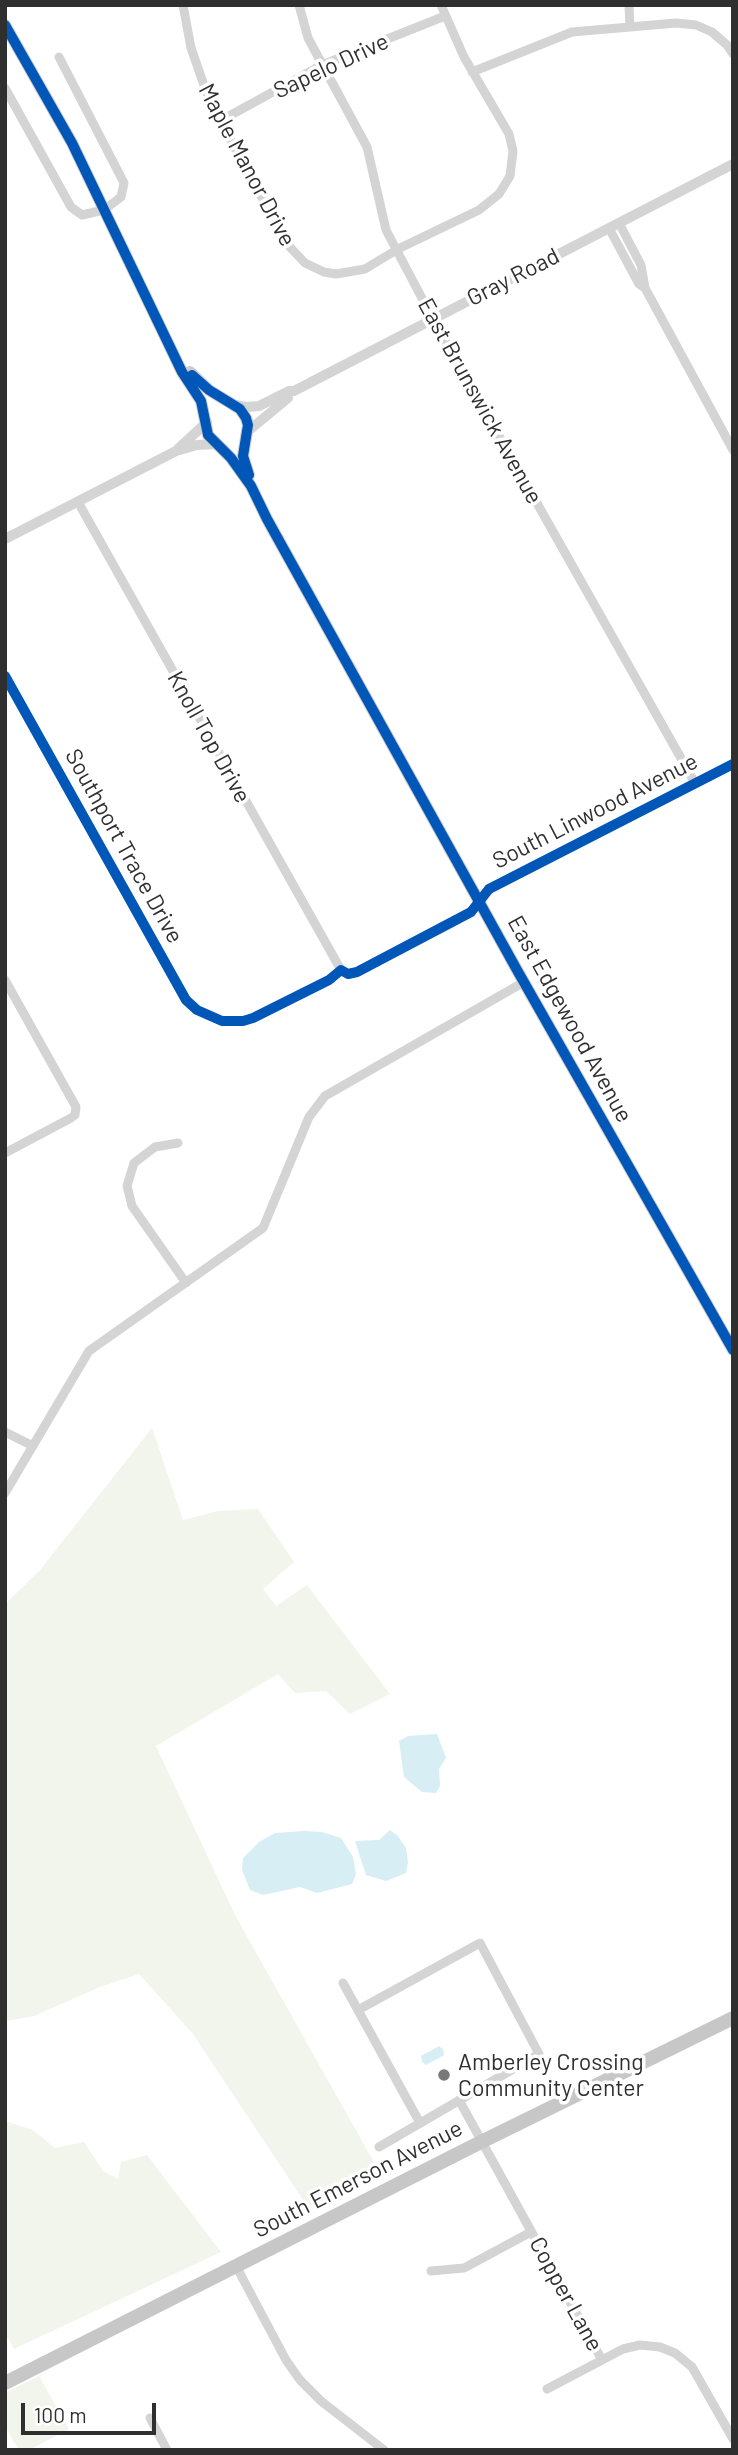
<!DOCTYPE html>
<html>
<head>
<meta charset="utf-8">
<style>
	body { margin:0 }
	#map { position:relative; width:738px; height:2455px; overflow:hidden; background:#fff; font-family:Barlow,sans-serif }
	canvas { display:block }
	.frame { position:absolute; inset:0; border:7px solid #2f2f2f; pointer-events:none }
	.scale { position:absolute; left:21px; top:2403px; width:135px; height:32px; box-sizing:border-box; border:4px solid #2f2f2f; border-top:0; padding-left:9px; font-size:21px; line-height:24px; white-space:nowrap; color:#2f2f2f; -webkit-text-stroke:5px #fff; paint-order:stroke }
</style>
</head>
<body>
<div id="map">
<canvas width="738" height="2455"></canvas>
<div class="frame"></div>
<div class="scale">100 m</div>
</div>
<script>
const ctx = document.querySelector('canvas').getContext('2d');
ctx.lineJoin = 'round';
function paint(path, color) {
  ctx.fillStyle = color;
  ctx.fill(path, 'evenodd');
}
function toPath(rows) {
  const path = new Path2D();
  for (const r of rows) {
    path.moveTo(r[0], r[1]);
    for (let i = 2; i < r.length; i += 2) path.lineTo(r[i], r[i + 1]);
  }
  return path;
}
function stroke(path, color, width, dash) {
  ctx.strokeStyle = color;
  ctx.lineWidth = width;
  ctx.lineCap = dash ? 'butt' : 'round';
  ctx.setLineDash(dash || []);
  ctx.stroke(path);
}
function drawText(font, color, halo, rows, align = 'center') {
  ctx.font = font + ' Barlow,sans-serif';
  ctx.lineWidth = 7;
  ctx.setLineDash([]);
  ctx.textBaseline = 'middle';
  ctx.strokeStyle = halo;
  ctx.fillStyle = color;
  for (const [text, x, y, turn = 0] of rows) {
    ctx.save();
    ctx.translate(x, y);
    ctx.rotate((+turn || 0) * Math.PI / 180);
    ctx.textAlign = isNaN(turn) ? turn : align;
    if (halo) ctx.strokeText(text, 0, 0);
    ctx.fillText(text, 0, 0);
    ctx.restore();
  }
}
const green = toPath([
	[152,1428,183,1520,218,1511,258,1509,294,1562,263,1589,276,1606,307,1585,390,1694,350,1714,326,1691,295,1693,278,1674,156,1746,235,1915,380,2173,309,2209,193,2034,139,1974,100,1987,34,2016,5,2021,5,1604,40,1570],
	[5,2121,33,2130,55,2148,84,2142,103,2171,118,2179,121,2162,147,2155,221,2252,14,2349,5,2333],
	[39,2376,69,2429,29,2450,19,2450,5,2427,5,2393]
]);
const water = toPath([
	[437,1734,446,1758,439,1769,440,1786,436,1793,422,1792,404,1777,399,1741,408,1736],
	[390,1830,398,1836,406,1848,408,1863,406,1873,386,1881,366,1875,355,1841,379,1840],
	[304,1831,322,1832,341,1838,353,1857,356,1874,352,1884,317,1893,300,1887,263,1895,250,1890,242,1870,243,1858,259,1842,275,1833],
	[439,2046,443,2049,444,2055,426,2065,422,2062,421,2056]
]);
const minor = toPath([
	[183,5,191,48,206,91,220,121,288,245,305,263,324,272,336,274,365,269,398,249,479,210,499,194,510,176,513,151,509,134,464,57,441,5],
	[299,5,308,38,367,147,386,230,433,319,695,783],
	[629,5,630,27],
	[472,72,572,32,676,23,696,25,712,32,727,45,733,54],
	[5,88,71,207,82,215,104,210,121,197,124,183,59,57],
	[220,121,322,65,445,16],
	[609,228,639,284,645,288,641,265,619,223],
	[645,288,733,450],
	[78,502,341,970],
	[5,676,186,1000,197,1010,222,1021,243,1021,253,1018,329,980,341,970,348,974,357,972,471,912,489,889,733,764],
	[5,980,76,1107,75,1115,71,1118,5,1153],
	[178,1143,155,1147,134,1163,127,1186,132,1206,186,1283],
	[5,1432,33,1446],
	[5,1493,89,1351,263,1228,309,1117,325,1096,524,982],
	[343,1983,420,2123],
	[358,2010,480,1943,539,2054,379,2147],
	[459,2100,602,2360],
	[236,2266,286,2360,300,2380,321,2401,384,2450],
	[431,2271,464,2268,531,2232],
	[547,2389,623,2349,640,2345,660,2347,675,2353,692,2367,733,2439],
	[150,2418,167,2450]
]);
const tertiary = toPath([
	[235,405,246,407,259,406,289,391,294,391,733,164],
	[247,432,288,398],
	[178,449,207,422],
	[5,539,176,451,197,445,217,444]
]);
const secondary = toPath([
	[5,25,72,143,182,372,201,401,208,435,231,458,251,486,267,519,517,970,733,1350],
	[190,372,209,390,240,409,246,418,248,425,243,456,249,475]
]);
const primary = toPath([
	[5,2383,483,2141,733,2018]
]);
const cycleway = toPath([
	[5,25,72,143,182,372,201,401,208,435,231,458,251,486,267,519,517,970,733,1350],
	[192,375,209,390,240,409,246,418,248,425,243,456,249,475],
	[5,676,186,1000,197,1010,222,1021,243,1021,253,1018,329,980,341,970,348,974,357,972,471,912,489,889,733,764]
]);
const markers = [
	[444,2075,7,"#787878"]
];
const streetNames = [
	["Sapelo Drive",331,66,-25],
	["Maple Manor Drive",247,165,62],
	["Gray Road",513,277,-27],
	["East Brunswick Avenue",480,401,61],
	["Knoll Top Drive",209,737,61],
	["South Linwood Avenue",595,811,-27],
	["Southport Trace Drive",124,846,61],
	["East Edgewood Avenue",570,1019,61],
	["South Emerson Avenue",358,2179,-27],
	["Copper Lane",566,2294,61]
];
const poiNames = [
	["Amberley Crossing",458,2062],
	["Community Center",458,2088]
];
paint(green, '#f2f5ec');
paint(water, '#d7eef4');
stroke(minor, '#d4d4d4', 9);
stroke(tertiary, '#d4d4d4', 10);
stroke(secondary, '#cdcdcd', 12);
stroke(primary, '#c7c7c7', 14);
stroke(cycleway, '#0057b8', 10);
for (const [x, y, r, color] of markers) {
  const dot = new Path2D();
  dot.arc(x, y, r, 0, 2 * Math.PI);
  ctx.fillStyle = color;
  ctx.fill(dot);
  stroke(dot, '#fff', 2.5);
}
drawText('23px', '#2f2f2f', '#fff', streetNames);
drawText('23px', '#2f2f2f', '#fff', poiNames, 'left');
</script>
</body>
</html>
